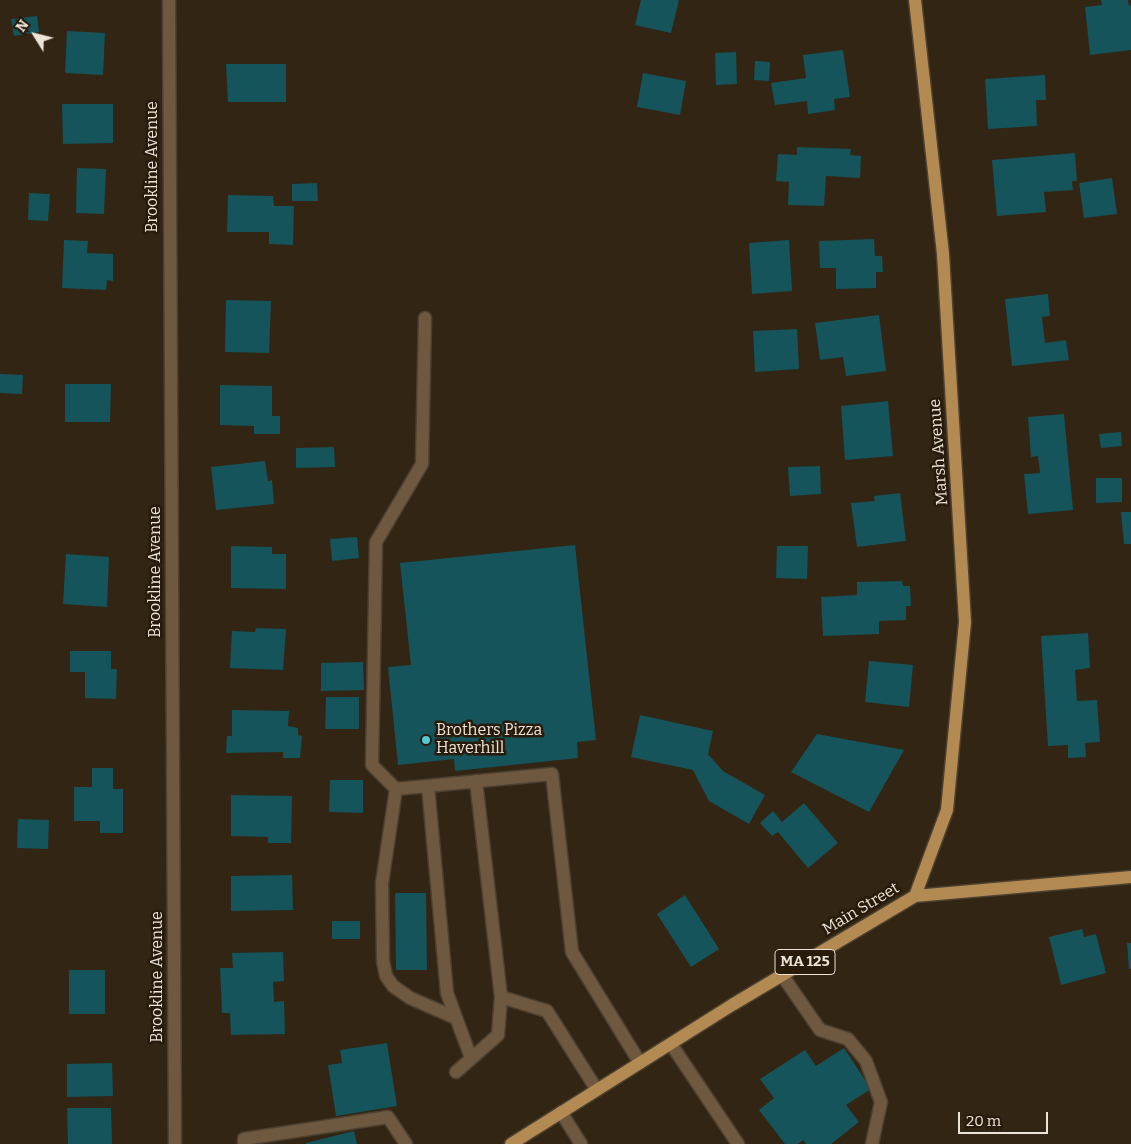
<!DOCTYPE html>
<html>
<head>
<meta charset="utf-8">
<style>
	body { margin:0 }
	#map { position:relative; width:1131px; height:1144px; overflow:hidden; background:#322514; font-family:Bitter,serif }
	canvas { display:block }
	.north { position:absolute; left:10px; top:10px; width:50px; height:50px; -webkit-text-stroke:4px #281b0b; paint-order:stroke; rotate:306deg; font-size:14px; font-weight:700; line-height:20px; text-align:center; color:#ece3d9 }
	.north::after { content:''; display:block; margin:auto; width:18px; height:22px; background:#ece3d9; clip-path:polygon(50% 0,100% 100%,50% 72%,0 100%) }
	.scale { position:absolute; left:958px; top:1112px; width:90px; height:22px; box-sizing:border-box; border:2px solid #ece3d9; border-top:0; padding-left:6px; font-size:15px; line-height:18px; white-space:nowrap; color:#ece3d9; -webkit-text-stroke:4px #281b0b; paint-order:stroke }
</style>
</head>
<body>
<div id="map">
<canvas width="1131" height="1144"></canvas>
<div class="north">N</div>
<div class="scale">20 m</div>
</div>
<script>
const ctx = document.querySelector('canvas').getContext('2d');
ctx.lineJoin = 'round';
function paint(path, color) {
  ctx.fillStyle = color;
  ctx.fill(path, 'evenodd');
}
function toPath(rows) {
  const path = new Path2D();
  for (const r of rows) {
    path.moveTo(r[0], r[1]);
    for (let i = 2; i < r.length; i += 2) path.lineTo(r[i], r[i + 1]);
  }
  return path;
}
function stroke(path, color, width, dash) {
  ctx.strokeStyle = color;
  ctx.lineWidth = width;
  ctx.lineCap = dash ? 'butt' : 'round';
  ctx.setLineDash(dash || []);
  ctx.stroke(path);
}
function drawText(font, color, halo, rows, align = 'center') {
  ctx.font = font + ' Bitter,serif';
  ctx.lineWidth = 5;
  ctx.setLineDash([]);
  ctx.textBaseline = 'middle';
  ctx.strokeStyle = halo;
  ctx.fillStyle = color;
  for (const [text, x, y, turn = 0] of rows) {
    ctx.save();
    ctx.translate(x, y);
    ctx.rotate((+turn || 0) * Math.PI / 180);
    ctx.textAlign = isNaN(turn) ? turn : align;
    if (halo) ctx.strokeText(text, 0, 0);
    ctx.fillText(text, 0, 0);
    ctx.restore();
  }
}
const building = toPath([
	[641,0,679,0,671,33,635,25],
	[1101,0,1128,0,1129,6,1131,5,1131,50,1090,55,1085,7,1102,5],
	[37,16,39,32,14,36,11,19],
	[67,31,105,33,103,75,65,73],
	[843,50,850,97,834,99,835,110,808,114,807,101,775,105,771,83,806,78,803,55],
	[736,52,737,84,716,85,715,53],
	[755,61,770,62,769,81,754,80],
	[226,64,286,64,286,102,228,102],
	[643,73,686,81,680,115,637,107],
	[1045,75,1046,100,1036,100,1037,126,988,129,985,79],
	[62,104,113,104,113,143,63,144],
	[797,147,851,149,850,155,861,156,860,178,826,176,824,206,788,205,789,182,776,181,778,154,797,155],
	[1075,153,1077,181,1072,181,1073,190,1044,192,1046,212,997,216,992,160],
	[77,168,106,169,104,214,76,213],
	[1112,178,1117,214,1084,218,1079,183],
	[317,183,318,201,292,201,292,184],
	[29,193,50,194,48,221,28,220],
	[228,195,273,196,274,206,294,206,293,245,269,244,269,232,227,232],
	[874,239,875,256,882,256,883,272,876,272,876,288,836,289,836,268,820,268,819,241],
	[64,240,88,241,87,253,113,254,113,281,107,280,106,290,62,288],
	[789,240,792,291,752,294,749,243],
	[1048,294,1050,316,1042,317,1045,343,1066,340,1069,360,1012,366,1005,299],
	[226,300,271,301,269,353,225,352],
	[879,315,886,371,846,376,843,357,820,360,815,323],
	[797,329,799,369,755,372,753,331],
	[0,374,23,375,22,394,0,393],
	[65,384,111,384,110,422,65,422],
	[220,385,272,386,272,416,280,416,280,434,254,434,254,426,220,425],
	[888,401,893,456,845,460,841,406],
	[1064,414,1073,510,1028,514,1024,474,1040,473,1038,456,1031,457,1028,417],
	[1121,432,1122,446,1101,448,1099,434],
	[334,447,335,467,296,468,296,448],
	[265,461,268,481,272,480,274,504,216,510,211,467],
	[820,466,821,494,790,496,788,467],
	[1096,478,1122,478,1122,502,1096,503],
	[900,493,906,541,857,547,851,503,875,501,874,496],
	[1121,512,1131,512,1131,544,1124,544],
	[357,537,359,558,332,561,330,539],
	[575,545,596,740,577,742,578,758,455,771,454,759,398,765,388,667,411,665,400,563],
	[231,546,272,547,272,554,286,554,286,589,231,588],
	[777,546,808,546,807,579,776,578],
	[66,554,109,557,107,607,63,604],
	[902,581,903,586,910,586,911,606,906,606,906,620,879,621,879,634,823,636,821,597,857,595,857,582],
	[256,628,286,629,283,670,230,668,232,631,255,632],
	[1088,633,1090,668,1075,670,1077,701,1097,700,1100,742,1085,743,1086,757,1068,758,1068,745,1048,746,1041,636],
	[70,651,111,651,111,669,117,669,116,699,85,698,85,672,70,672],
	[869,661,913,665,909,707,865,702],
	[363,662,364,690,321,691,321,663],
	[326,697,359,697,359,729,325,729],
	[232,710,289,711,288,726,298,728,298,735,302,736,300,758,283,758,283,752,226,753,227,736,232,736],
	[640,715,713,731,708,754,723,771,765,795,749,824,709,801,693,770,631,757],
	[817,734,904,750,869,812,791,772],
	[92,768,113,768,113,789,123,789,123,833,100,833,100,821,74,821,74,787,92,787],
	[330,780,363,780,363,813,329,812],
	[231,795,292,796,291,843,268,843,268,837,231,836],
	[804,803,838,843,808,868,778,832,772,836,760,823,773,811,782,822],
	[18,819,49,820,48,849,17,848],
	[292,875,293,910,231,911,231,876],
	[395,893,426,893,427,970,396,970],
	[685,895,719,949,691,967,657,914],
	[332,921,360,921,360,939,332,939],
	[1082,929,1084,937,1096,934,1106,973,1061,985,1049,937],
	[1127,943,1131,943,1131,969,1129,969],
	[283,952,284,981,273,982,274,1002,284,1001,285,1034,231,1035,230,1013,222,1013,220,968,233,968,232,953],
	[69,970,105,970,105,1014,69,1014],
	[387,1043,397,1106,336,1116,328,1065,342,1063,340,1050],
	[844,1048,871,1089,846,1105,859,1122,831,1144,806,1144,803,1140,798,1144,785,1144,759,1110,774,1098,760,1079,805,1050,816,1066],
	[112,1063,113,1096,67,1097,67,1064],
	[67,1108,111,1108,112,1144,68,1144],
	[354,1131,357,1144,306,1144,306,1143]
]);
const minor = toPath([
	[169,0,175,1144],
	[425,318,422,464,376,542,372,765,396,789,552,774,572,952,640,1063],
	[476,781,501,997,547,1011,597,1090],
	[428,786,447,993,471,1058],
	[396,789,382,883,383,961,386,976,393,986,410,998,456,1018],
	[782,975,820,1030,848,1039,866,1061,881,1102,872,1144],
	[671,1044,738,1144],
	[456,1072,498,1035,501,997],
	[561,1112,581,1144],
	[244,1144,244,1139,388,1117,406,1144]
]);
const major = toPath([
	[915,896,947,810,965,622,943,254,915,0],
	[511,1144,732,1005,915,896,1131,877]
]);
const markers = [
	[426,740,5,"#52cbd7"]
];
const shields = [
	[805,962,60]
];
const shieldNames = [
	["MA 125",805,962]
];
const streetNames = [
	["Brookline Avenue",153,167,-90],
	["Marsh Avenue",939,452,-94],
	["Brookline Avenue",156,572,-90],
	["Main Street",861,909,-31],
	["Brookline Avenue",158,977,-90]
];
const poiNames = [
	["Brothers Pizza",436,731],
	["Haverhill",436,749]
];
paint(building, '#14545a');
stroke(minor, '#4c4030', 15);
stroke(major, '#4c4030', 15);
stroke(minor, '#6e5940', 12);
stroke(major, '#b48a53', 12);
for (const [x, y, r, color] of markers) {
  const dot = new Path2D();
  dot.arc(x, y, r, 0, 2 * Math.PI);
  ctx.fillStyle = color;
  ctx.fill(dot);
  stroke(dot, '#281b0b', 2);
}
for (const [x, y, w] of shields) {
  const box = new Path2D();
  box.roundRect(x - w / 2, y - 12.5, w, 25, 4);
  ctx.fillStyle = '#281b0b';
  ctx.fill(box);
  stroke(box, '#ece3d9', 1);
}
drawText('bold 15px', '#ece3d9', null, shieldNames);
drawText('16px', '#ece3d9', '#281b0b', streetNames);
drawText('16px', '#ece3d9', '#281b0b', poiNames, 'left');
</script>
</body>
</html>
